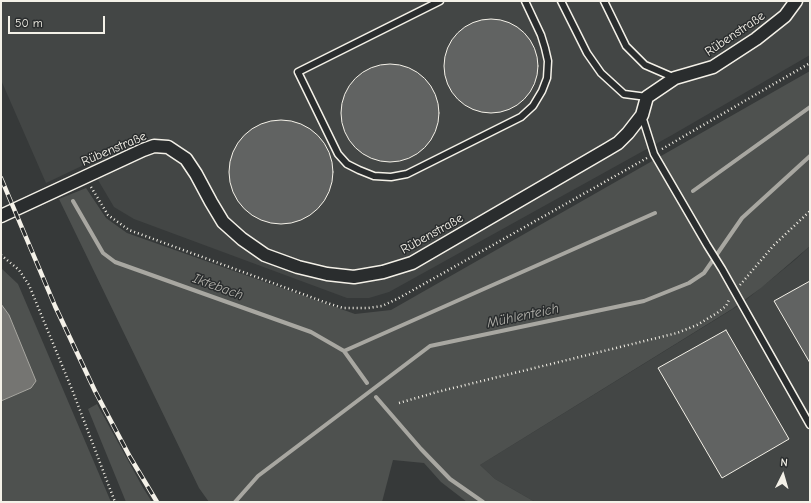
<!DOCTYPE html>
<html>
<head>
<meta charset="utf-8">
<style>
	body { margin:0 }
	#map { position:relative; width:811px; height:503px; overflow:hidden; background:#363939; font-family:"Comic Neue",sans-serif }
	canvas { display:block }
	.frame { position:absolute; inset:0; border:2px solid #f4f1e8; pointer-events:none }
	.north { position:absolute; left:763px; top:455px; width:40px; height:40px; -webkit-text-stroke:3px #2a2d2e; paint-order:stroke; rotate:5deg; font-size:11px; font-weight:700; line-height:16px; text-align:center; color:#f4f1e8 }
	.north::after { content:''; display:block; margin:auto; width:14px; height:18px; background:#f4f1e8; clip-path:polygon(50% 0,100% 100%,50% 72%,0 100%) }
	.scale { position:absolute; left:8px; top:16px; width:97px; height:18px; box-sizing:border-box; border:2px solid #f4f1e8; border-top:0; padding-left:5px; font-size:12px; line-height:14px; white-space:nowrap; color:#f4f1e8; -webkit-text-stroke:3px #2a2d2e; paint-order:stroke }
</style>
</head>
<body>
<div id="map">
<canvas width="811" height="503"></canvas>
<div class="frame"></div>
<div class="north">N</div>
<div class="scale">50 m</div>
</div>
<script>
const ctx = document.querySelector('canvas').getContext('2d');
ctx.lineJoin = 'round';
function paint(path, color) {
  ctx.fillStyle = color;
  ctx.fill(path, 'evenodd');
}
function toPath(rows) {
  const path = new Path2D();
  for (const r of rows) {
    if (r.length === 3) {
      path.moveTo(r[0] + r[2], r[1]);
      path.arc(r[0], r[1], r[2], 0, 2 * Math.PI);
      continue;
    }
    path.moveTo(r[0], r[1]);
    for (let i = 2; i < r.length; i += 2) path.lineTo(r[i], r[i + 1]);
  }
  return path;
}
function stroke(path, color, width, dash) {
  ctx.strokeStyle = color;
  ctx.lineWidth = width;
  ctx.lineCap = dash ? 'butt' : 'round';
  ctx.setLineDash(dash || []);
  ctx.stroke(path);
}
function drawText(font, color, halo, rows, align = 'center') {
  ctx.font = font + ' "Comic Neue",sans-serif';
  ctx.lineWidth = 3;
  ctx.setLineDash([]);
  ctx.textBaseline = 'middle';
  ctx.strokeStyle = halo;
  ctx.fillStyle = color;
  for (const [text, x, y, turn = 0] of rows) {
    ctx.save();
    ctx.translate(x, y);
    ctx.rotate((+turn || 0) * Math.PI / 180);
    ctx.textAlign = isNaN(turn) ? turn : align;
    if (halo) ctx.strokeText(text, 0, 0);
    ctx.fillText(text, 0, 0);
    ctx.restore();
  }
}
const built = toPath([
	[1,1,810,1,810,55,672,135,389,292,369,298,347,298,134,219,114,207,88,163,46,183,1,80],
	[810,246,810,502,535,502,495,479,480,465,741,304,795,260]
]);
const green = toPath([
	[810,71,810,246,761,288,732,309,480,465,495,479,535,502,467,502,441,482,424,463,393,460,382,502,209,502,199,488,59,199,86,188,106,218,127,233,355,314,391,310],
	[1,268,18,284,111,502,1,502,1,401,31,388,9,315,1,304],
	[97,404,142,486,152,502,126,502,88,409]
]);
const water = toPath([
	[1,304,9,315,36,381,31,388,1,401,1,304]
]);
const stream = toPath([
	[693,191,810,107],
	[73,201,103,253,115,262,311,332,344,351,367,383],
	[344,351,655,213],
	[376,397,421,449,450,479,483,502],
	[235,502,258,476,430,346,644,301,689,283,704,273,742,218,810,156]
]);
const building = toPath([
	[491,66,47],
	[390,113,49],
	[281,172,52],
	[810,281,810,363,774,301,810,281],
	[726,330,789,439,722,478,658,368,726,330]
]);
const path = toPath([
	[662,149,810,63],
	[91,187,108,215,129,230,327,303,343,308,368,308,382,306,399,298,647,158],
	[1,255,19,270,29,285,73,392,115,502],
	[740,285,774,245,810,211],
	[399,403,437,392,677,333,697,325,717,313,726,306,729,300]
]);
const service = toPath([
	[440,1,298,72,338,154,347,164,359,170,374,176,391,177,407,174,521,117,533,106,542,91,547,78,548,61,545,48,541,35,525,1],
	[561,1,587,53,601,73,624,94,647,97],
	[604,1,626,46,645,65,675,78],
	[642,116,654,154,707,245,722,269,810,425]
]);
const minor = toPath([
	[1,216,143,150,154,146,168,147,186,159,196,174,211,202,223,222,242,239,265,255,298,267,327,274,354,277,383,272,412,263,608,149,618,143,628,133,642,115,647,97,675,78,713,67,756,39,785,16,796,1]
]);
const rail = toPath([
	[1,178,55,306,95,391,130,457,157,502]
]);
const streetNames = [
	["Rübenstraße",735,34,-34],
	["Rübenstraße",114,149,-23],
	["Rübenstraße",432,234,-29]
];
const waterNames = [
	["Iktebach",218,287,20],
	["Mühlenteich",523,316,-12]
];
paint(built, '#434645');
paint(green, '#4e514f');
paint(water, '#757572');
stroke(water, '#a8a7a1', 1);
stroke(stream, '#a8a7a1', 4);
paint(building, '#616362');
stroke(building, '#f4f1e8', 1);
stroke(service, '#f4f1e8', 9);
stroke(minor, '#f4f1e8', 15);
stroke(path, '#f4f1e8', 2.5, [1, 3]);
stroke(service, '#2a2d2e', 6);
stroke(minor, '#2a2d2e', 12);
stroke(rail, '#f4f1e8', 4.5);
stroke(rail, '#2a2d2e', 3, [9]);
drawText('13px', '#f4f1e8', '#2a2d2e', streetNames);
drawText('italic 14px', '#b4b3ad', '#2a2d2e', waterNames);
</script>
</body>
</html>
